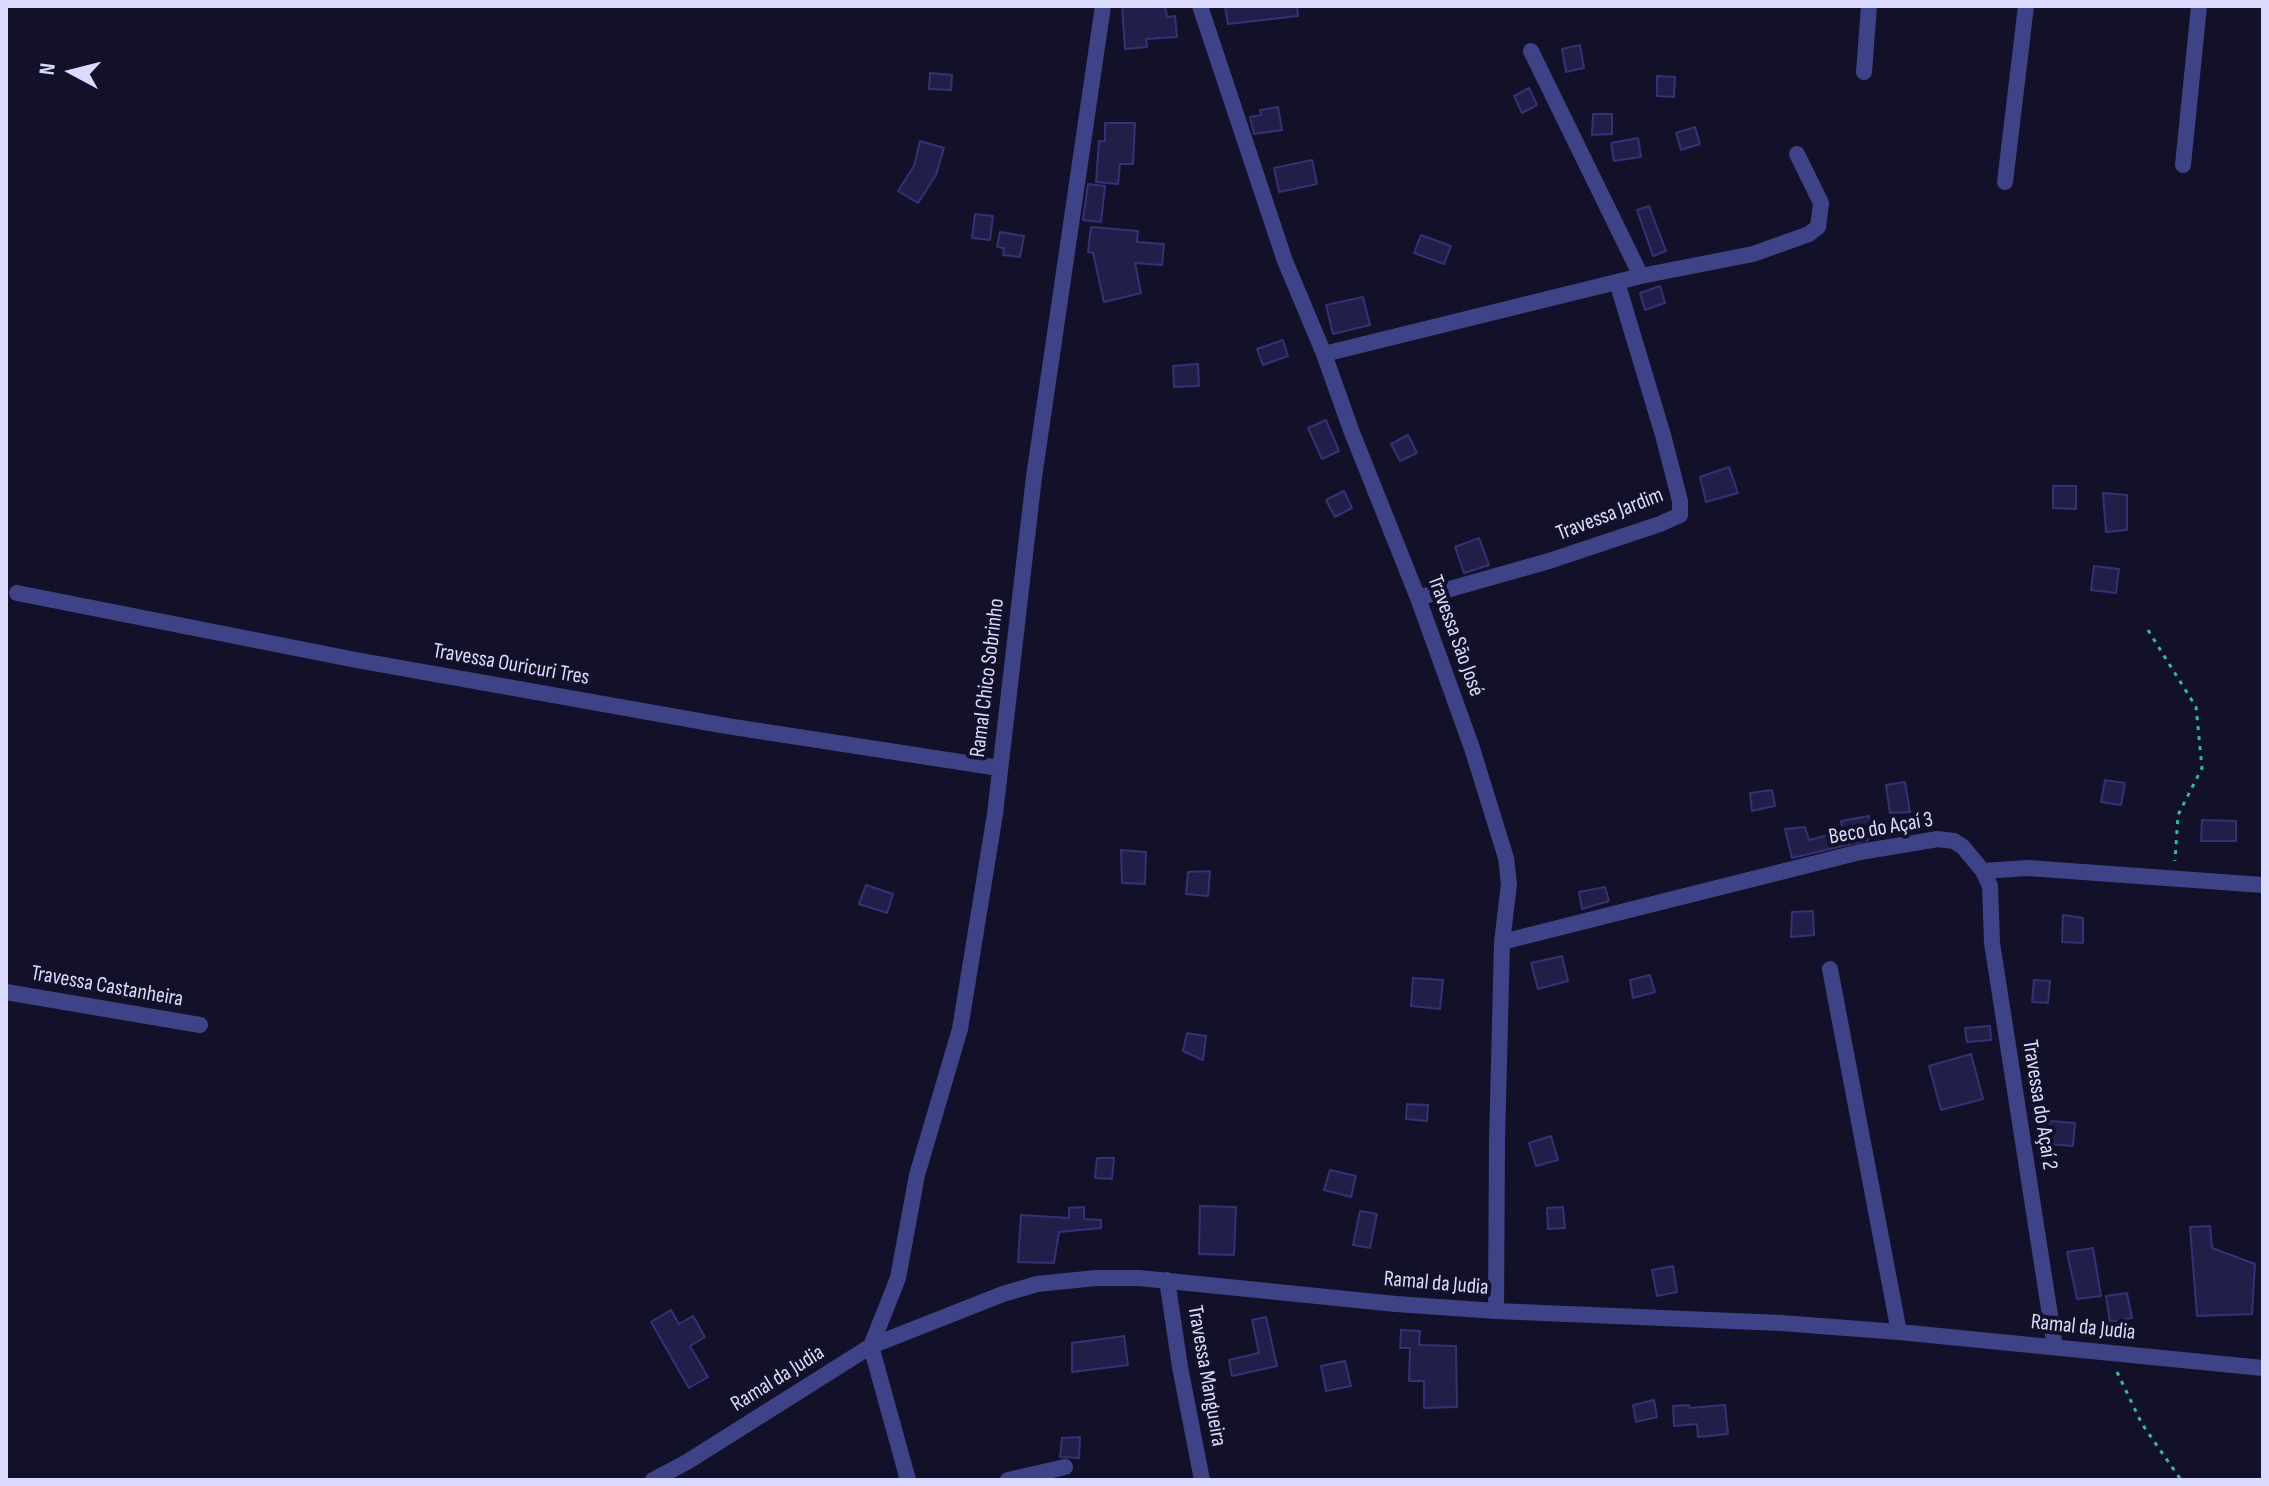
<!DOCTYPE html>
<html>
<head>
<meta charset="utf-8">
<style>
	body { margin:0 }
	#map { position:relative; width:2269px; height:1486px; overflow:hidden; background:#131129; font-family:"Sofia Sans Condensed",sans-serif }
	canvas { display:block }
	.frame { position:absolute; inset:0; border:8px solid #dadafe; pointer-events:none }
	.north { position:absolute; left:32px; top:32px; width:80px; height:80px; -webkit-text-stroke:6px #131129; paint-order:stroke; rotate:277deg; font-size:22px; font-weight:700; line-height:32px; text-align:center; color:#dadafe }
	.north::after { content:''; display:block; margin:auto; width:28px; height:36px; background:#dadafe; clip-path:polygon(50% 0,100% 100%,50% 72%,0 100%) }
</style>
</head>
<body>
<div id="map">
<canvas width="2269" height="1486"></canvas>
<div class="frame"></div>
<div class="north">N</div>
</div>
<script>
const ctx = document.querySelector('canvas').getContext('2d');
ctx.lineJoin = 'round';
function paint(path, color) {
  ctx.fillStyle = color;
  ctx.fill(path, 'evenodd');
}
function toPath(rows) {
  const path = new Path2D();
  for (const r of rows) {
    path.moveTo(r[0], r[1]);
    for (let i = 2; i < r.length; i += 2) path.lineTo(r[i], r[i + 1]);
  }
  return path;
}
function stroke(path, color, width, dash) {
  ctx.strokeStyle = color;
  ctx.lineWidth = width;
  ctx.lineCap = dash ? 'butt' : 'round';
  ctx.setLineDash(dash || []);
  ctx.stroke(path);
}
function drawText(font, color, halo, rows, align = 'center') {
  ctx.font = font + ' "Sofia Sans Condensed",sans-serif';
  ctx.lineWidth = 8;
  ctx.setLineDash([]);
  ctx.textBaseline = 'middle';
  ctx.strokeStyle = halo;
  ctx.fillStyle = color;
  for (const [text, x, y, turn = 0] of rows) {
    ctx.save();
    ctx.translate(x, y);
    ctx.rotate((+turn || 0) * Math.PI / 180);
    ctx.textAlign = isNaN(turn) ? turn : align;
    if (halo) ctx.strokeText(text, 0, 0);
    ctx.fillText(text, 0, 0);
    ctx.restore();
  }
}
const building = toPath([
	[1122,6,1165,6,1167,17,1175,16,1177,37,1146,39,1147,47,1125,49,1122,6],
	[1225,6,1297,6,1298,16,1228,24,1225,6],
	[1580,45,1584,68,1566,72,1562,49,1580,45],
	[930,73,952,75,951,90,929,89,930,73],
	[1657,76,1675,77,1674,97,1657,96,1657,76],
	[1529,88,1537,105,1522,113,1514,96,1529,88],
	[1278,107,1282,130,1254,134,1250,117,1261,115,1260,110,1278,107],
	[1593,114,1612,114,1612,134,1592,135,1593,114],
	[1105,123,1135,123,1133,164,1120,164,1118,184,1096,182,1099,141,1105,141,1105,123],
	[1695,127,1700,144,1681,150,1676,133,1695,127],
	[1638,138,1641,157,1614,161,1611,143,1638,138],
	[920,141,944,148,936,175,918,203,898,191,914,166,920,141],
	[1312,160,1317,184,1279,192,1274,168,1312,160],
	[1088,184,1105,186,1101,222,1083,220,1088,184],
	[1649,206,1666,251,1653,256,1637,210,1649,206],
	[975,214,993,216,990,240,972,238,975,214],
	[1091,227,1138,231,1137,242,1164,244,1162,265,1135,263,1141,293,1104,302,1093,253,1088,252,1091,227],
	[1000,232,1024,236,1020,257,1003,255,1004,248,997,247,1000,232],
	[1421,235,1451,246,1444,264,1414,253,1421,235],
	[1660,286,1665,303,1645,310,1640,293,1660,286],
	[1363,297,1370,325,1333,334,1326,305,1363,297],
	[1283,340,1288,356,1263,365,1257,349,1283,340],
	[1198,364,1199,386,1174,387,1173,366,1198,364],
	[1326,420,1339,451,1322,459,1308,428,1326,420],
	[1408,435,1417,453,1400,461,1391,444,1408,435],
	[1729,467,1738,493,1706,502,1700,477,1729,467],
	[2053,486,2076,486,2076,509,2053,508,2053,486],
	[1344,491,1352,508,1335,517,1326,500,1344,491],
	[2103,493,2127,495,2127,530,2106,532,2103,493],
	[1479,538,1489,565,1464,573,1455,547,1479,538],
	[2094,566,2119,569,2116,593,2091,590,2094,566],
	[2105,780,2125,783,2121,805,2101,802,2105,780],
	[1905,782,1910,812,1890,813,1886,785,1905,782],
	[1772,790,1775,806,1752,811,1750,793,1772,790],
	[1869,816,1873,836,1867,837,1868,840,1792,858,1785,829,1805,827,1809,840,1843,831,1841,821,1869,816],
	[2202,820,2236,821,2236,841,2201,841,2202,820],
	[1121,850,1146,852,1145,884,1122,883,1121,850],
	[1210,871,1208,896,1186,894,1188,872,1210,871],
	[866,885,893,894,887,913,859,904,866,885],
	[1605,887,1609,901,1582,909,1579,892,1605,887],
	[1813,911,1814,935,1791,937,1792,912,1813,911],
	[2063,915,2083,918,2083,943,2062,942,2063,915],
	[1562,956,1568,981,1538,989,1531,963,1562,956],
	[1650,975,1655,992,1633,998,1630,980,1650,975],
	[1413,978,1443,980,1440,1009,1411,1006,1413,978],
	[2034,980,2050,981,2048,1003,2032,1002,2034,980],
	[1990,1026,1991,1040,1967,1042,1965,1028,1990,1026],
	[1187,1033,1206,1036,1203,1060,1183,1051,1187,1033],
	[1971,1054,1983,1099,1941,1110,1929,1066,1971,1054],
	[1407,1104,1428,1105,1427,1121,1406,1119,1407,1104],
	[2050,1121,2075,1123,2073,1146,2048,1144,2050,1121],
	[1551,1136,1558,1160,1536,1166,1529,1143,1551,1136],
	[1097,1158,1114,1158,1112,1179,1095,1178,1097,1158],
	[1330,1170,1356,1176,1351,1197,1324,1190,1330,1170],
	[1200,1206,1236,1207,1234,1255,1199,1254,1200,1206],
	[1084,1207,1084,1219,1101,1220,1101,1228,1059,1232,1054,1263,1018,1262,1021,1215,1069,1218,1069,1208,1084,1207],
	[1563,1207,1565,1228,1548,1229,1547,1208,1563,1207],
	[1360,1211,1377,1214,1370,1248,1353,1245,1360,1211],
	[2210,1226,2212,1248,2255,1264,2252,1314,2197,1316,2190,1227,2210,1226],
	[2093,1248,2101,1296,2077,1299,2067,1252,2093,1248],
	[1673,1266,1677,1292,1657,1296,1652,1270,1673,1266],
	[2127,1293,2132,1318,2110,1322,2106,1296,2127,1293],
	[671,1310,679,1324,693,1316,705,1337,690,1346,708,1377,689,1388,651,1322,671,1310],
	[1266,1317,1277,1366,1232,1376,1229,1360,1259,1353,1252,1320,1266,1317],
	[1401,1330,1420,1331,1419,1345,1456,1346,1457,1407,1424,1408,1424,1381,1409,1381,1410,1348,1400,1348,1401,1330],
	[1124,1336,1128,1365,1072,1372,1072,1343,1124,1336],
	[1345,1361,1351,1386,1326,1391,1321,1366,1345,1361],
	[1654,1400,1657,1417,1636,1422,1633,1405,1654,1400],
	[1689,1405,1690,1408,1725,1405,1728,1434,1698,1437,1697,1424,1674,1426,1673,1406,1689,1405],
	[1080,1437,1079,1458,1060,1457,1062,1438,1080,1437]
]);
const path = toPath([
	[2148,630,2196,707,2202,768,2178,815,2175,861],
	[2117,1372,2142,1424,2181,1480]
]);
const minor = toPath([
	[1200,6,1285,261,1324,354,1351,430,1418,598,1472,748,1506,858,1509,884,1502,942,1497,1142,1496,1311],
	[1531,51,1641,276],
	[1864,72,1869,6],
	[2183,165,2199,6],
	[2005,182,2026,6],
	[1324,354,1641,276,1753,254,1809,234,1818,227,1821,203,1797,154],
	[17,593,356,660,727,726,999,768],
	[1418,598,1549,561,1660,524,1680,515,1680,501,1663,435,1617,282],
	[1983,871,1990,886,1992,943,2055,1347],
	[1502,942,1860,852,1938,839,1954,841,1963,847,1983,871,2028,868,2263,885],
	[1830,969,1899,1332],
	[6,992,200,1025],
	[1167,1280,1180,1367,1202,1480],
	[653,1480,687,1462,871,1346,1003,1294,1037,1284,1096,1278,1139,1278,1396,1304,1496,1311,1781,1323,1899,1332,2263,1368],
	[908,1480,871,1346,898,1278,917,1175,960,1029,995,814,1034,477,1103,6],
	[1008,1480,1065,1467]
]);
const streetNames = [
	["Travessa Jardim",1610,515,-21],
	["Travessa São José",1455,636,70],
	["Travessa Ouricuri Tres",511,665,10],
	["Ramal Chico Sobrinho",988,678,-83],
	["Beco do Açaí 3",1881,829,-10],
	["Travessa Castanheira",107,987,10],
	["Travessa do Açaí 2",2039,1105,81],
	["Ramal da Judia",1436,1284,5],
	["Ramal da Judia",2083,1328,6],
	["Travessa Mangueira",1206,1376,80],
	["Ramal da Judia",778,1379,-32]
];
paint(building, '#221e4a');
stroke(building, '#363175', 2);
stroke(path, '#34b8a1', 3, [4, 6]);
stroke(minor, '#3e4387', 16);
drawText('22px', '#dadafe', '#131129', streetNames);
</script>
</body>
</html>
